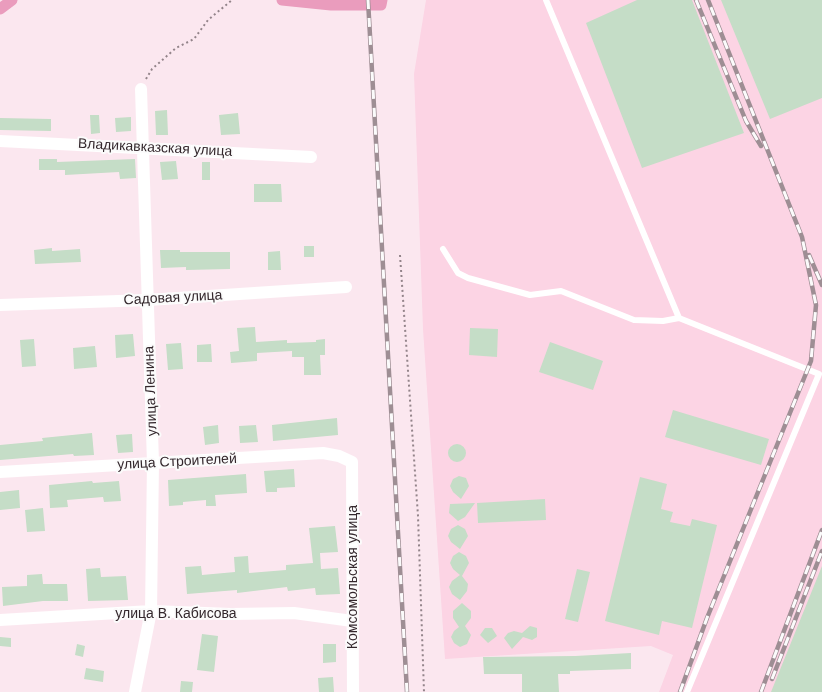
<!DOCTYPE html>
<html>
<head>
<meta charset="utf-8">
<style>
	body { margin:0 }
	canvas { display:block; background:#fbe7ef }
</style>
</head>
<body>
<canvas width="822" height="692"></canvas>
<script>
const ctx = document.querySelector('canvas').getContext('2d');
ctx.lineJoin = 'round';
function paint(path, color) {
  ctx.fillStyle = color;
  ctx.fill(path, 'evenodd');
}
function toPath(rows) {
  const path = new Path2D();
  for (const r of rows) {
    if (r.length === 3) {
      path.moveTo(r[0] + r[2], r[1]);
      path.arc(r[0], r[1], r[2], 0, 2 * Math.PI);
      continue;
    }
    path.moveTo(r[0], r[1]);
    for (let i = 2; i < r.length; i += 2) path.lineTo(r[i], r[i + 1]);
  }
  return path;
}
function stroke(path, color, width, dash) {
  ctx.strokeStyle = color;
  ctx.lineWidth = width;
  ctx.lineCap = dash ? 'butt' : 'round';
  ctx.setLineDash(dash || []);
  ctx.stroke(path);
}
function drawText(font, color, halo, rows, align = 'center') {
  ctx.font = font + ' Arial,sans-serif';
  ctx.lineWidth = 4;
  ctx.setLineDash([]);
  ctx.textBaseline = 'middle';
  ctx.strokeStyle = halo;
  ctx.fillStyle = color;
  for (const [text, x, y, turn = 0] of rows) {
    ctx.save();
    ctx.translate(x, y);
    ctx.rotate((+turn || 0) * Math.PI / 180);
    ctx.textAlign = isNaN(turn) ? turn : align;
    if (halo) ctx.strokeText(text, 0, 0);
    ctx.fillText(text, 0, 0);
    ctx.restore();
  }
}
const built = toPath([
	[426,0,822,0,822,692,659,692,673,655,651,646,445,659,423,329,414,74]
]);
const canal = toPath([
	[282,0,331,5,381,5,382,0],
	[0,9,12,0]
]);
const building = toPath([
	[637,0,692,0,744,133,642,168,586,23],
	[721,0,822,0,822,98,770,119],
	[167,110,168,135,156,135,155,111],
	[238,113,240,134,221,135,219,115],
	[90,115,99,115,100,133,91,134],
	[131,117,131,131,116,132,115,118],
	[0,118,51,119,51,131,0,130],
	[39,159,57,159,57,162,135,159,136,178,120,179,119,172,65,175,65,170,39,170],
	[176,161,178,179,162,180,160,162],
	[202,162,210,162,210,180,202,180],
	[254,184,281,184,282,202,254,202],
	[304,246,314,246,314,257,304,257],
	[52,248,52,251,80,249,81,262,35,264,34,250],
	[160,250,180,250,180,252,230,252,230,269,186,270,186,267,161,268],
	[280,251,281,270,268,270,268,252],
	[255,327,256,342,287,340,287,343,316,342,316,340,325,339,325,355,320,355,321,375,304,375,304,357,292,357,292,351,257,353,257,361,231,363,230,352,239,351,237,328],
	[470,328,498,329,497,357,469,355],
	[133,334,135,356,116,358,115,335],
	[34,339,36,366,22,367,20,340],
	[550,342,603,361,593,390,539,372],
	[181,343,183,369,168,370,166,344],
	[211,344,212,362,197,362,197,345],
	[95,346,97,367,74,369,73,348],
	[673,410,769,439,761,465,665,437],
	[337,418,338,435,273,441,272,425],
	[218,425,219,443,205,445,203,427],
	[256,425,258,442,240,443,239,426],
	[92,433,94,455,74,456,73,454,0,460,0,445,43,441,42,438],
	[132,434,133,452,118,453,116,435],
	[457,453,9],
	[294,469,295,487,277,488,277,492,266,492,264,471],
	[246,474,247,493,215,495,216,506,206,506,206,500,183,502,183,505,169,506,168,480],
	[459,476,466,478,469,486,461,499,453,492,450,486,453,479],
	[640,477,667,484,661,509,673,512,670,522,690,526,692,519,717,525,692,628,662,621,659,635,605,621],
	[92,481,93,483,119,481,121,501,104,502,103,497,67,500,68,507,50,508,49,485],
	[19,490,20,508,0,510,0,492],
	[545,499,546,520,478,523,477,503],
	[475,503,465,517,458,521,449,513,450,504],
	[43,508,45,531,27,532,25,510],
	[458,525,465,529,468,536,460,549,451,542,448,536,451,529],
	[335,526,338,552,320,553,321,569,338,568,340,594,316,595,315,588,288,591,287,587,237,593,237,590,187,594,185,567,201,566,202,575,235,572,234,557,248,556,249,573,286,570,286,565,313,563,309,528],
	[459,552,466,556,469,563,462,576,468,584,467,591,460,600,452,594,449,587,452,581,460,575,453,569,450,563,453,556],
	[822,566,822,692,771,692],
	[100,568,101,577,126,576,128,600,88,601,86,569],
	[577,569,590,572,578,622,565,619],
	[42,574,43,584,67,584,68,601,43,601,3,606,2,587,27,586,27,575],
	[462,603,471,611,471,618,465,626,471,635,467,644,460,647,454,643,451,637,454,631,459,627,453,618,453,611],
	[530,626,537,628,537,637,532,640,523,637,512,649,504,638,508,633,514,631,522,633],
	[485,628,492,628,497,636,488,643,480,635],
	[202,634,218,636,214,672,197,670],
	[0,637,11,638,11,647,0,646],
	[77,644,85,646,83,657,75,655],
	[323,644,336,644,336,662,323,663],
	[631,653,631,669,570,671,570,674,558,674,559,692,522,692,522,674,484,674,483,657,575,656],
	[86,668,104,671,103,682,84,679],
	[333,677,334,692,319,692,318,678],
	[181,681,193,682,192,692,180,692]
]);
const path = toPath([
	[146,79,152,69,176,48,194,39,208,20,232,0],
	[400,255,418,516,424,692]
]);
const lane = toPath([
	[546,0,679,318,819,374,687,692],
	[443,249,458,273,468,278,530,295,561,291,634,320,663,321,679,318]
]);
const street = toPath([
	[0,141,311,157],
	[0,305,148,300,346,287],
	[0,472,323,453,339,456,352,462,353,692],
	[0,620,151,611,231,614,294,613,352,621],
	[135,692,151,611,153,463,141,89]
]);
const rail = toPath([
	[368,0,407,692],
	[696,0,746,121,761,146],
	[809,255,822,285],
	[772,679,822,551],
	[680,692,707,618,811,361,816,305,802,237,708,0],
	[761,692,822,530]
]);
const streetNames = [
	["Владикавказская улица",155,148,3],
	["Садовая улица",173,298,-3],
	["улица Ленина",151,391,-92],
	["улица Строителей",177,462,-3],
	["Комсомольская улица",353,577,-90],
	["улица В. Кабисова",176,614]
];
paint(built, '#fcd4e4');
stroke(canal, '#ea9cbd', 11);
paint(building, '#c5ddc7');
stroke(path, '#93848a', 2, [2, 3]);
stroke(lane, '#fff', 6);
stroke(street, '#fff', 12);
stroke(rail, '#9e8e94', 4.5);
stroke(rail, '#fbfbfb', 3, [9]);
drawText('14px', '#33272c', '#fbfbfb', streetNames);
</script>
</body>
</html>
